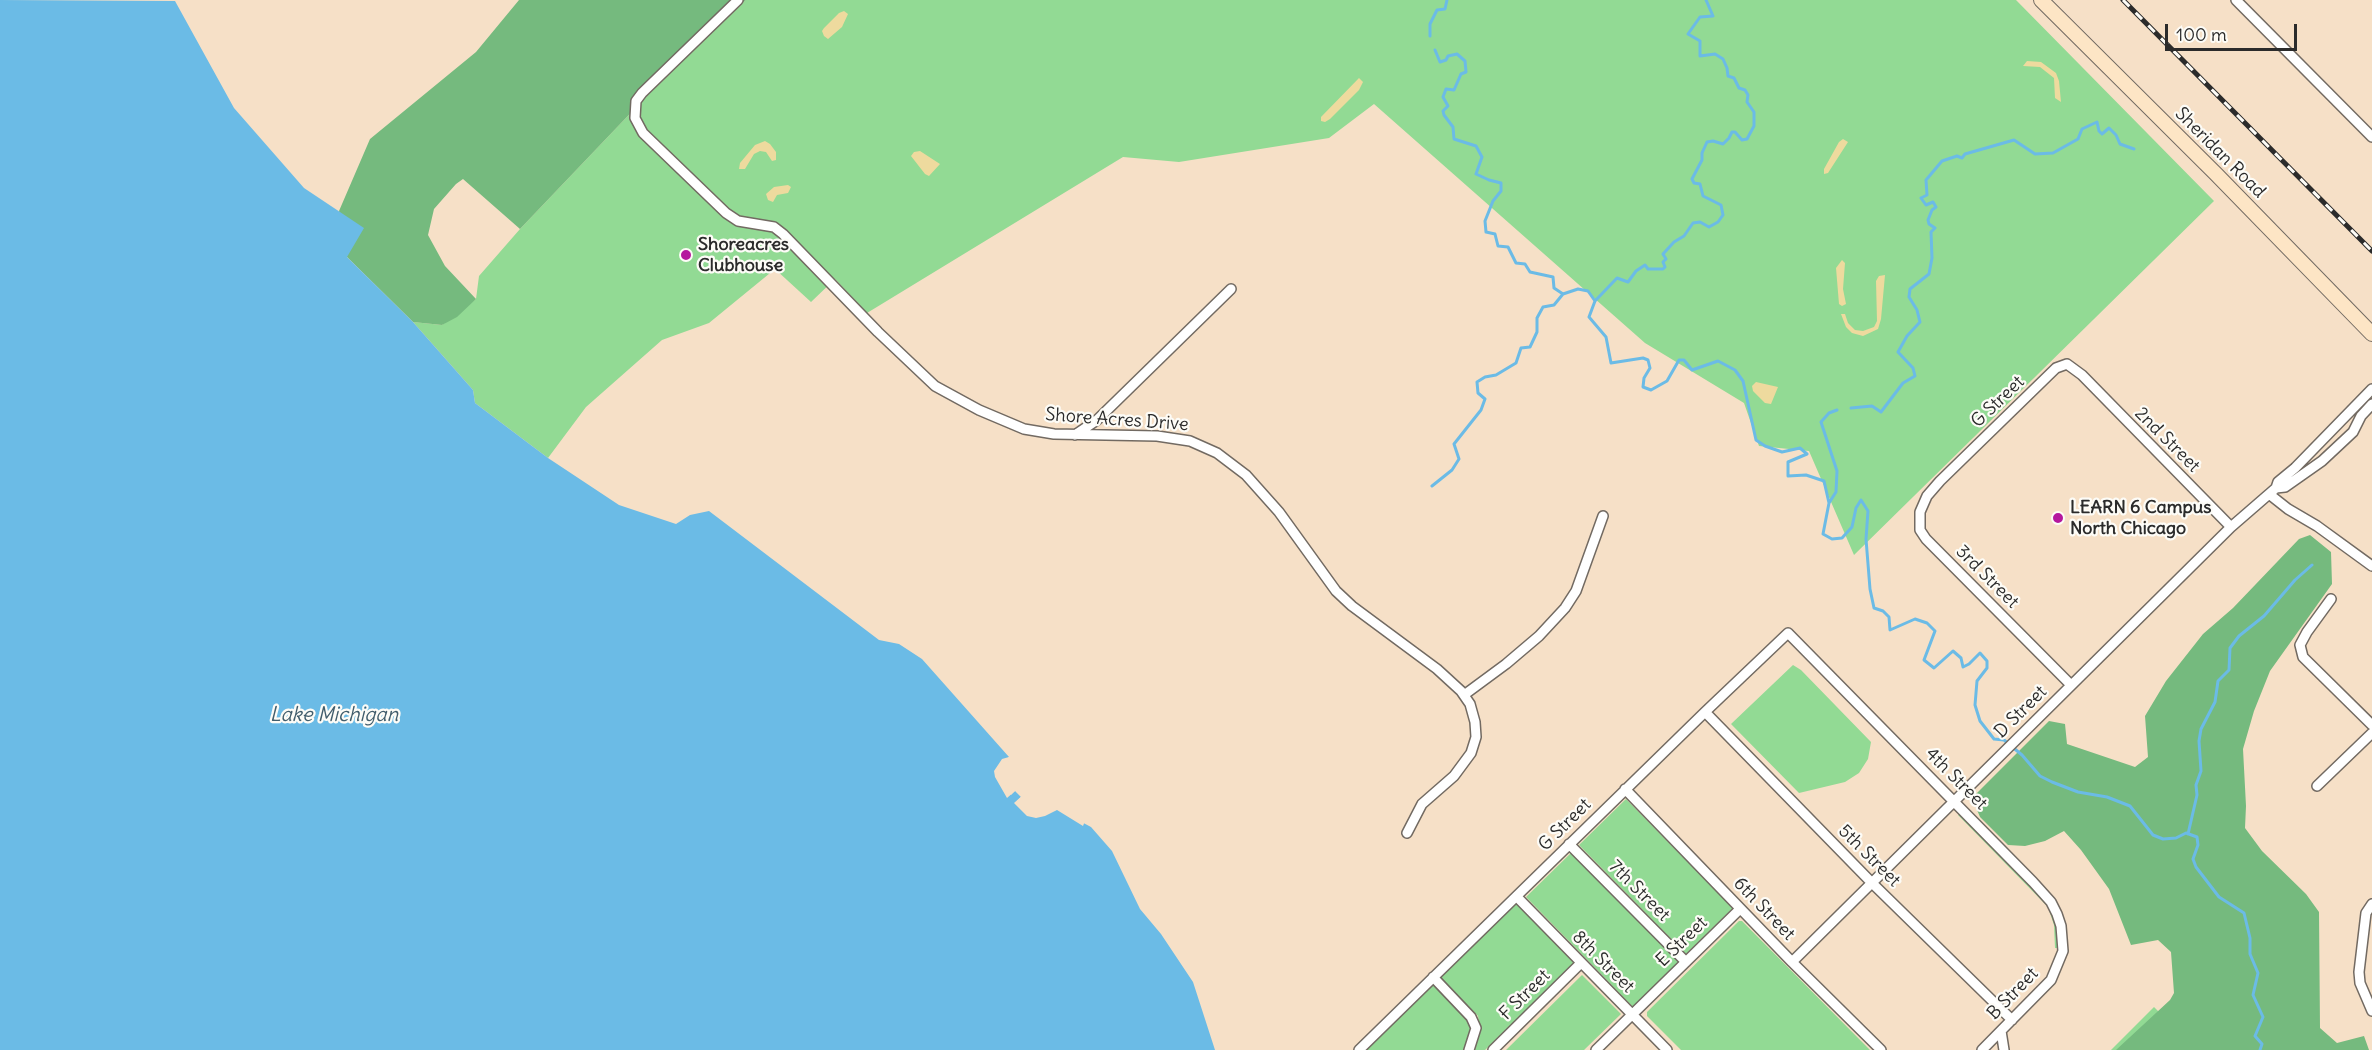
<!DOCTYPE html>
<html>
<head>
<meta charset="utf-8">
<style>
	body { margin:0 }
	#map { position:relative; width:2372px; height:1050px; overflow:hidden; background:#f6e0c7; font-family:Delius,sans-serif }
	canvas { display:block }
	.scale { position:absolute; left:2165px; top:24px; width:132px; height:27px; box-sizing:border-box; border:3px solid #2b2b2b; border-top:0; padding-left:8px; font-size:18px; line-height:21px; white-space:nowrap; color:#2b2b2b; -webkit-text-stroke:4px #fdfcf7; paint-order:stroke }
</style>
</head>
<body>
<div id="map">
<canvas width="2372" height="1050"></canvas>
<div class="scale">100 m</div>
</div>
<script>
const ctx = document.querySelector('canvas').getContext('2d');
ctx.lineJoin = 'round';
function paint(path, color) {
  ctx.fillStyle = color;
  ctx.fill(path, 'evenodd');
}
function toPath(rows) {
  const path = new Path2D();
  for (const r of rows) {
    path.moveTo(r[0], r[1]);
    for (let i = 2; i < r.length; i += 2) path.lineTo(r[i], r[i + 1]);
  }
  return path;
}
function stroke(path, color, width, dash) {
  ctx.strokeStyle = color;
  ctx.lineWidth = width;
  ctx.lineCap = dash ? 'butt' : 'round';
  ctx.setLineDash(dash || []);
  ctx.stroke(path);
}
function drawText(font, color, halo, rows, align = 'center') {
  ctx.font = font + ' Delius,sans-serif';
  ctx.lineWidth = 4.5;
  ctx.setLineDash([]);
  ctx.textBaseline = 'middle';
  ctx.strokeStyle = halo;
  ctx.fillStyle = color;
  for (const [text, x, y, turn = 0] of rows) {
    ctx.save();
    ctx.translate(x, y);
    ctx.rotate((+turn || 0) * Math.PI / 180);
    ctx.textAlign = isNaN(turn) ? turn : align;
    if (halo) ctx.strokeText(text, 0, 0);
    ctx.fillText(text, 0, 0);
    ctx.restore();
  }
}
const green = toPath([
	[746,0,2016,0,2214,201,1854,555,1809,451,1759,446,1744,403,1645,343,1374,104,1329,138,1179,162,1123,157,867,313,835,279,811,302,775,269,709,323,662,340,586,407,548,458,475,403,473,390,413,322,442,325,476,299,479,276,520,229,644,99],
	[1793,665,1801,670,1871,742,1868,759,1859,773,1845,782,1799,793,1731,724],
	[1626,799,1733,908,1686,954,1579,845],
	[1960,814,2047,902,2055,918,2058,948,2055,948,2054,925,2048,907,1958,815],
	[1572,852,1679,962,1633,1007,1526,897],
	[1517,901,1576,961,1485,1050,1474,1050,1480,1031,1478,1016,1440,977],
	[1739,921,1742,921,1870,1050,1681,1050,1647,1016,1647,1012],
	[1582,975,1621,1014,1584,1050,1506,1050],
	[1434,983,1469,1019,1472,1030,1465,1050,1366,1050],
	[2154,1007,2185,1038,2172,1050,2111,1050]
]);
const forest = toPath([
	[519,0,746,0,644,99,520,229,463,179,456,184,434,209,428,235,445,266,476,299,457,317,442,325,413,322,347,257,339,211,370,139,476,52],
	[2310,535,2331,552,2332,584,2270,671,2254,711,2243,749,2246,806,2245,828,2262,851,2306,894,2319,912,2320,1028,2337,1043,2364,1036,2369,1050,2116,1050,2170,1000,2174,993,2171,952,2158,940,2131,945,2109,889,2081,850,2064,831,2045,841,2025,846,2008,845,1980,817,1972,798,2049,721,2065,724,2067,744,2135,767,2148,757,2145,716,2166,681,2203,634,2233,608,2299,539]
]);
const sand = toPath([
	[844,11,848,14,842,27,828,39,824,36,822,31,824,28,839,13],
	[2027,61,2041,62,2056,73,2059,81,2061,102,2055,98,2054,78,2040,67,2023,66],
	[1359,78,1363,82,1359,90,1330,119,1325,122,1321,121,1321,117],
	[1843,139,1848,142,1828,173,1824,174,1824,169,1839,142],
	[765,141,770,144,776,152,776,160,772,161,766,152,760,151,754,154,745,169,739,169,740,163,755,145],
	[920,151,940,164,929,176,925,174,911,156,914,152],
	[788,185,791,187,788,193,777,195,773,202,768,200,766,194,774,187],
	[1842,260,1845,263,1843,289,1846,304,1842,306,1839,304,1836,268],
	[1885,275,1881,319,1878,329,1863,336,1852,333,1846,327,1841,314,1845,314,1848,323,1855,330,1863,331,1874,327,1877,321,1876,281,1879,276],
	[1756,382,1778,387,1771,404,1765,403,1753,391,1752,386]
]);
const water = toPath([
	[0,0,175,1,234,108,304,188,364,228,347,257,413,322,473,390,475,403,548,458,619,505,676,524,690,515,709,511,879,640,899,644,922,659,1009,757,996,771,1011,795,1015,791,1021,797,1017,801,1033,813,1057,809,1091,827,1112,851,1140,909,1161,934,1193,982,1215,1050,0,1050]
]);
const pier = toPath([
	[1009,757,1011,759,999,772,1006,786,1011,791,1013,788,1015,791,1007,798,995,777,994,771,1002,759],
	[1023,795,1022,801,1034,809,1058,806,1085,821,1083,826,1057,810,1045,816,1036,818,1027,816,1014,803]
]);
const stream = toPath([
	[1706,0,1713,16,1700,17,1688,34,1700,41,1700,56,1715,54,1723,59,1727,68,1728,76,1734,78,1739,88,1745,90,1748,95,1747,102,1754,112,1754,126,1747,139,1742,140,1735,132,1732,132,1729,138,1723,144,1713,141,1707,142,1702,153,1702,160,1692,179,1694,183,1700,184,1703,196,1721,205,1723,215,1718,222,1709,227,1700,222,1693,223,1684,236,1674,242,1663,254,1666,259,1663,262,1665,267,1663,269,1648,269,1645,265,1636,271,1628,282,1617,278,1595,301,1589,317,1606,337,1611,363,1643,358,1648,360,1650,368,1644,378,1643,387,1651,390,1667,381,1679,360,1684,360,1692,370,1718,361,1735,370,1743,381,1756,440,1765,446,1782,452,1800,448,1807,454,1788,462,1788,476,1806,475,1824,481,1829,503],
	[1430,36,1430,24,1437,10,1445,9,1447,0],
	[1435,50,1440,62,1446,60,1448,56,1457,54,1465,61,1466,72,1461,74,1454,90,1446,89,1443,97,1448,106,1443,111,1444,115,1453,127,1454,139,1476,146,1482,157,1476,174,1489,180,1501,183,1501,191,1493,201,1485,221,1486,232,1495,234,1498,246,1508,247,1516,263,1525,264,1530,272,1553,277,1554,288,1563,294,1578,289,1588,291,1595,301],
	[1851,408,1872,406,1881,412,1903,383,1915,376,1913,368,1898,352,1907,336,1920,322,1917,310,1909,297,1910,289,1929,274,1932,258,1931,232,1935,228,1929,224,1928,220,1932,210,1936,207,1933,202,1926,205,1921,198,1927,195,1926,180,1942,161,1957,156,1962,158,1965,154,2014,140,2035,154,2053,153,2078,139,2082,129,2097,122,2099,131,2102,134,2109,128,2116,135,2120,144,2134,149],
	[1837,410,1829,413,1821,422,1837,471,1836,492,1829,503,1823,534,1832,539,1842,538,1852,527,1856,508,1861,500,1868,511,1866,539,1870,589,1874,608,1883,611,1889,617,1890,630,1915,619,1927,623,1935,631,1924,660,1934,668,1953,651,1961,658,1963,667,1969,664,1980,653,1987,661,1987,668,1977,681,1975,705,1980,721,1994,739,2004,740,2022,755,2040,776,2052,782,2078,792,2107,797,2130,806,2153,835,2163,839,2176,838,2186,833,2197,837,2198,845,2193,859,2196,867,2219,897,2244,913,2250,938,2250,954,2258,973,2253,995,2263,1017,2255,1036,2262,1044,2260,1050],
	[1432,486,1452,470,1459,459,1454,444,1481,410,1485,399,1478,393,1477,382,1485,377,1496,375,1516,363,1521,348,1530,347,1537,332,1537,318,1543,307,1554,305,1563,294],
	[2188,834,2197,795,2196,785,2201,771,2199,741,2201,729,2215,702,2218,681,2229,670,2230,648,2239,636,2264,616,2295,580,2312,565]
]);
const minor = toPath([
	[738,0,642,93,636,101,635,118,643,133,726,213,738,221,774,227,783,234,878,332,935,386,979,410,1024,429,1054,434,1157,436,1190,441,1217,453,1246,475,1279,512,1336,591,1352,606,1437,669,1461,691,1470,704,1475,722,1476,737,1471,753,1454,776,1422,804,1407,833],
	[2236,0,2372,137],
	[1075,435,1097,420,1231,289],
	[2276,488,2285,487,2322,461,2353,432,2361,416,2372,404],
	[2269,494,2288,509,2317,526,2372,566],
	[2331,599,2307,632,2300,645,2303,657,2372,725],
	[2071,685,1926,539,1920,530,1920,512,1927,496,1940,481,2056,368,2067,364,2082,375,2231,527],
	[1464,695,1506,664,1539,636,1565,608,1576,591,1603,516],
	[1705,712,1872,883,2012,1020],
	[2317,786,2372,733],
	[1625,789,1792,962,1881,1050],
	[1569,844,1686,962],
	[1517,897,1667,1050],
	[2372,904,2366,913,2359,972,2360,983,2372,1011],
	[1792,962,2231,527,2276,488,2278,482,2295,468,2372,389],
	[1433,977,1471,1017,1476,1028,1469,1050],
	[2001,1031,2004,1050],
	[1359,1050,1705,712,1788,633,2033,882,2051,902,2057,914,2061,926,2063,951,2051,980,1982,1050],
	[1493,1050,1581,963],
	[1596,1050,1740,909]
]);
const secondary = toPath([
	[2041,0,2216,174,2372,334]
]);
const rail = toPath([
	[2123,0,2372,251]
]);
const markers = [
	[686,255,6,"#b5179e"],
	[2058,518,6,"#b5179e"]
];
const streetNames = [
	["Sheridan Road",2220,153,45],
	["G Street",1998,402,-44],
	["Shore Acres Drive",1117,420,4],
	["2nd Street",2167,440,45],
	["3rd Street",1987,577,45],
	["D Street",2021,712,-45],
	["4th Street",1956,779,45],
	["G Street",1565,825,-45],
	["5th Street",1869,856,45],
	["7th Street",1639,891,45],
	["6th Street",1764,909,46],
	["E Street",1682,942,-44],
	["8th Street",1603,962,45],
	["B Street",2013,994,-46],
	["F Street",1525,995,-45]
];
const poiNames = [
	["Shoreacres",698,245],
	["Clubhouse",698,266],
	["LEARN 6 Campus",2070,508],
	["North Chicago",2070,529]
];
const waterNames = [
	["Lake Michigan",334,715]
];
paint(green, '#92da94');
paint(forest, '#75ba7e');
paint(sand, '#eeda9e');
paint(water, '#6bbbe6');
paint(pier, '#f6e0c7');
stroke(stream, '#6bbbe6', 3);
stroke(minor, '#726a62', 12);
stroke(secondary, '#726a62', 16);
stroke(minor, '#fff', 9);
stroke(secondary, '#fde5c5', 14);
stroke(rail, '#2b2b2b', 5);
stroke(rail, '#fdfcf7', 3, [9]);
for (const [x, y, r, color] of markers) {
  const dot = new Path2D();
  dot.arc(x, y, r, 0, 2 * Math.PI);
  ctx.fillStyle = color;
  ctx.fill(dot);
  stroke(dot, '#fdfcf7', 2);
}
drawText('18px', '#2b2b2b', '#fdfcf7', streetNames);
drawText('bold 18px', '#2b2b2b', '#fdfcf7', poiNames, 'left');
drawText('italic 20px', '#415d6c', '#fdfcf7', waterNames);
</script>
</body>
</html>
